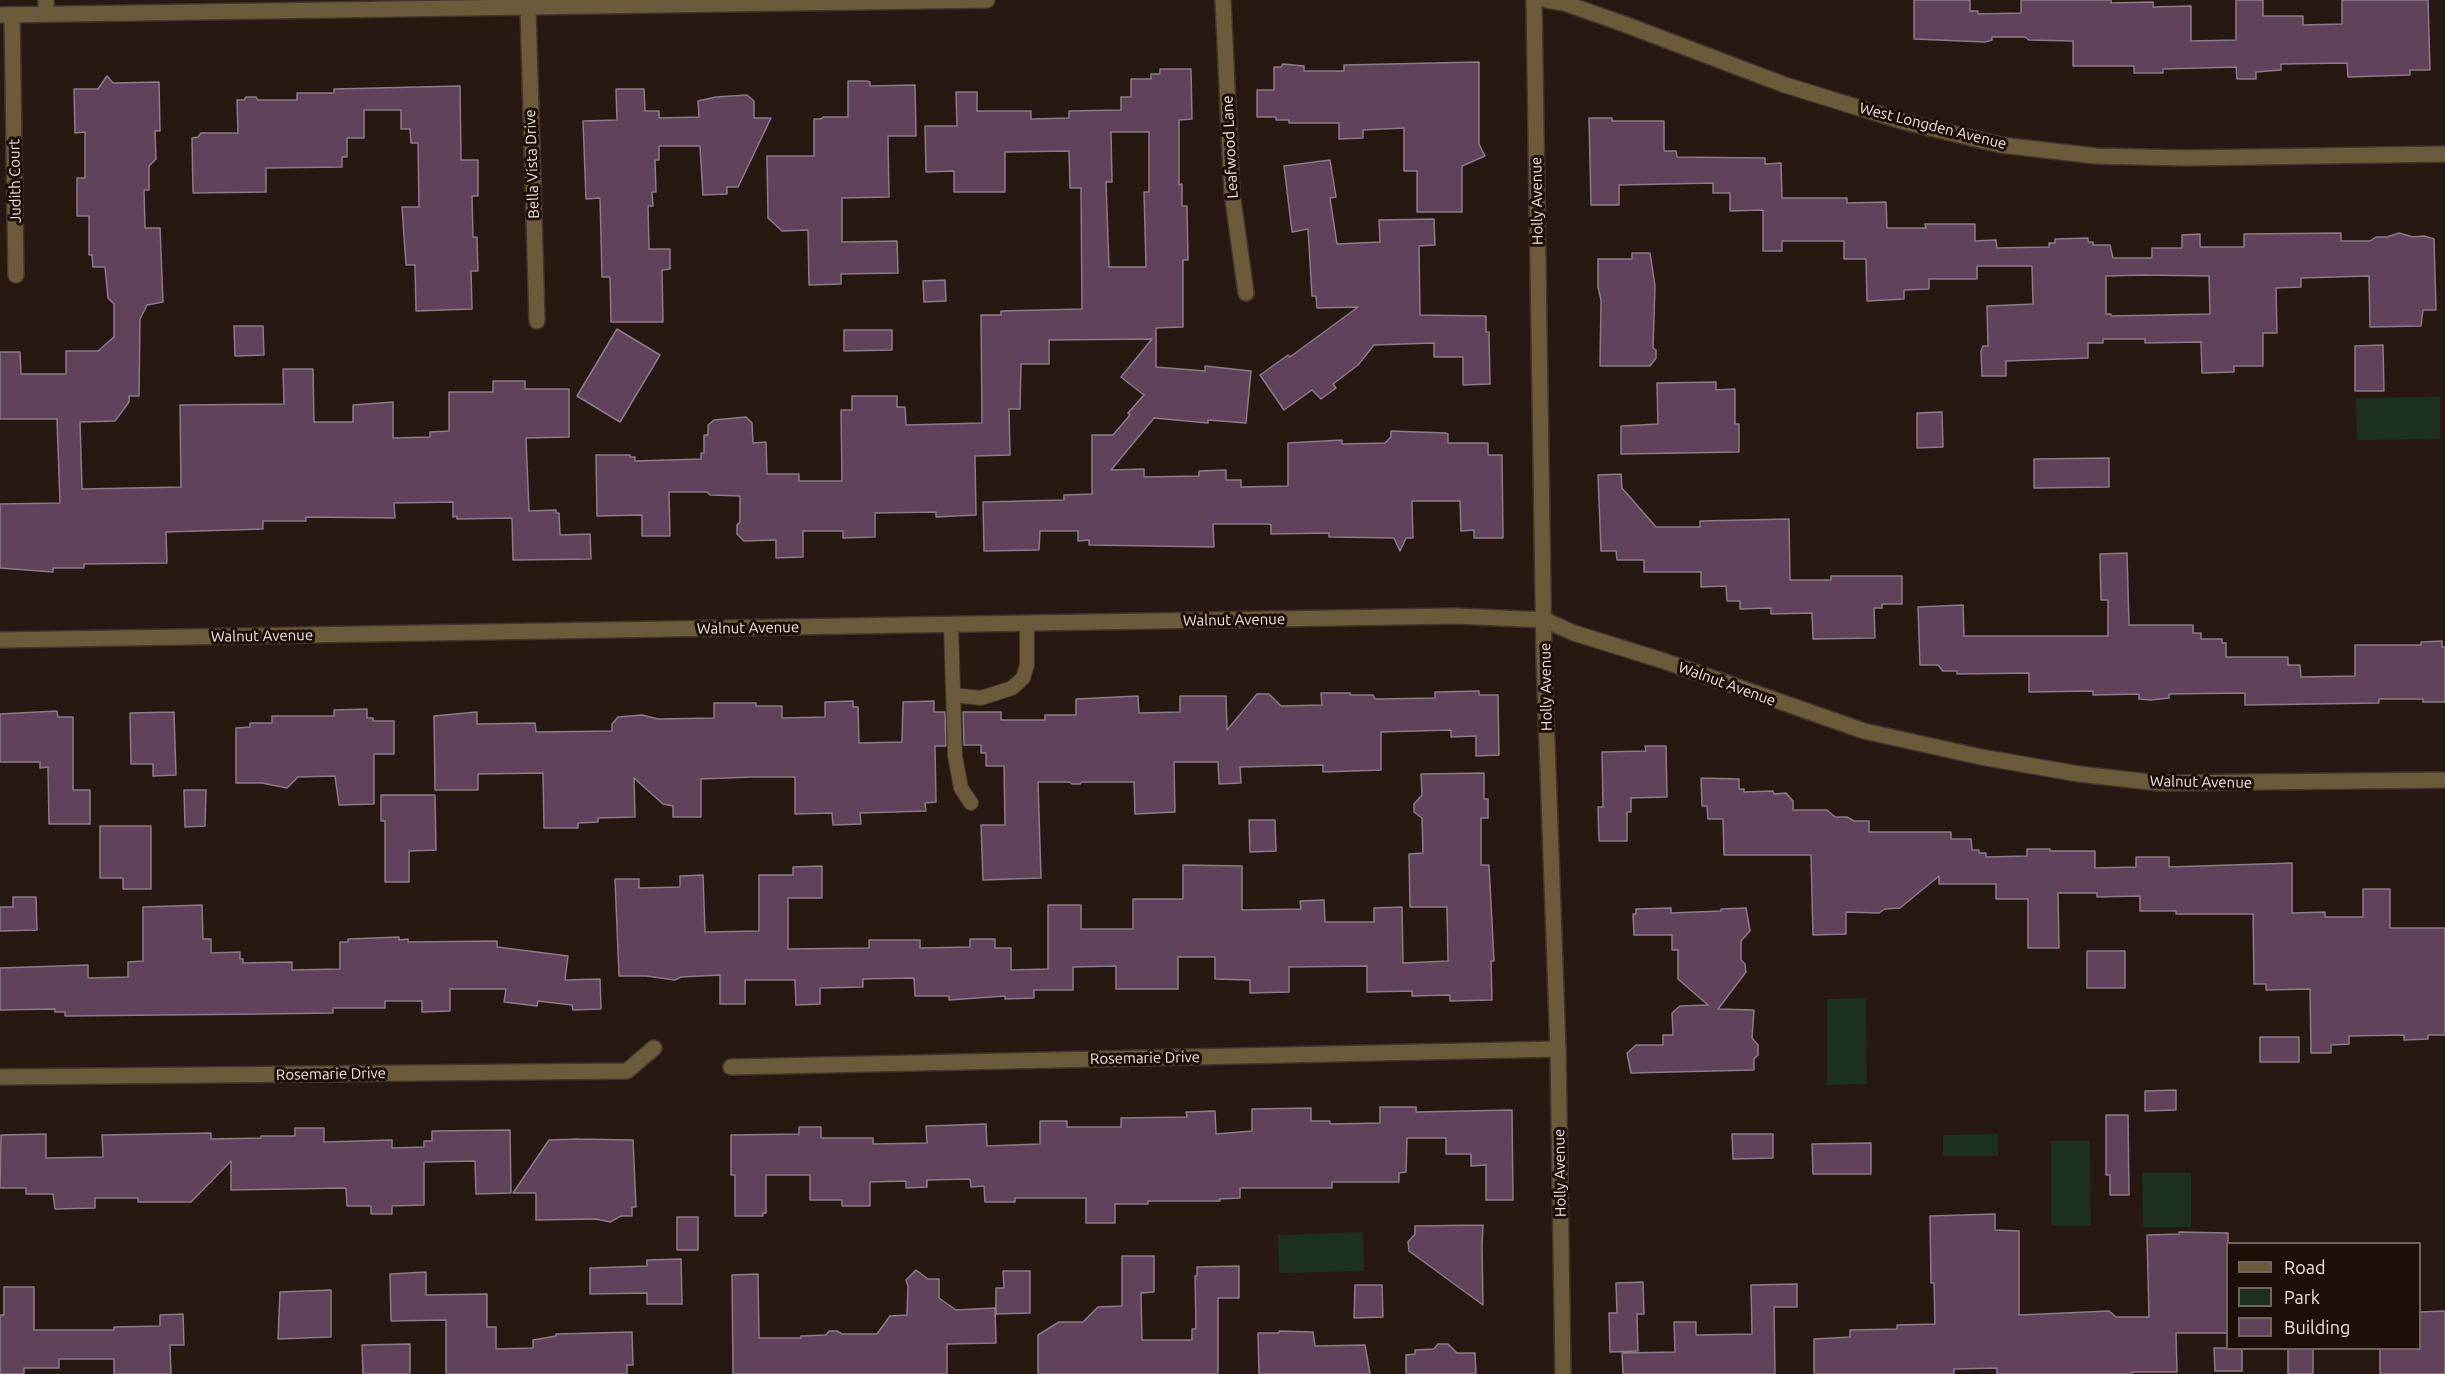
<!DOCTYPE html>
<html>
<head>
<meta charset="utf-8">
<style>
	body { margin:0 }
	#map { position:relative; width:2445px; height:1374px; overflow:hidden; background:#271811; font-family:Ubuntu,sans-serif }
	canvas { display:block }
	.legend { position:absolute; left:2226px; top:1242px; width:195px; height:108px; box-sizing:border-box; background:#1d0f08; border:2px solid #71655e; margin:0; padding:8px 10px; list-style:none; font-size:18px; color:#efe5df }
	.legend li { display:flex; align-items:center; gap:12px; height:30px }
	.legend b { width:30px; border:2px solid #71655e }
</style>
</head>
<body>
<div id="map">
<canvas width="2445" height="1374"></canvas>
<ul class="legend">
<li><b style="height:8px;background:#6b5b3a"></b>Road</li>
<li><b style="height:16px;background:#1b311e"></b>Park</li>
<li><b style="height:16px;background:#60425b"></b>Building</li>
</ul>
</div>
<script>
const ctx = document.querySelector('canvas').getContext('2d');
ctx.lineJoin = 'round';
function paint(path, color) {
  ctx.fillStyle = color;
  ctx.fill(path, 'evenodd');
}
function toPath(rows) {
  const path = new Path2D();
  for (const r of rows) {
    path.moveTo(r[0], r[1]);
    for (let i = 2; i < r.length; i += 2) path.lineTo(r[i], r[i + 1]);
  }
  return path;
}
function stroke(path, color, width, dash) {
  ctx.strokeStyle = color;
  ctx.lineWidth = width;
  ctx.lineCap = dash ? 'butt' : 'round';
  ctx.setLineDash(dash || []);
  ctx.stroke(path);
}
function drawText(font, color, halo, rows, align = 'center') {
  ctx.font = font + ' Ubuntu,sans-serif';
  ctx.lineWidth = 6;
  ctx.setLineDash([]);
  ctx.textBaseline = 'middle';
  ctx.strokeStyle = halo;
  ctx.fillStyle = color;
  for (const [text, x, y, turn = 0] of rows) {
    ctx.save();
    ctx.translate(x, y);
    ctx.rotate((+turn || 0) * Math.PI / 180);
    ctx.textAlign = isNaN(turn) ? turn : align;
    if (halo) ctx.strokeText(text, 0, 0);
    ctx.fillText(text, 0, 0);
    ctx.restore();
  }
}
const green = toPath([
	[2440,397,2440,439,2357,440,2356,398],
	[1866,998,1867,1084,1827,1085,1827,999],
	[1998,1134,1998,1156,1943,1156,1943,1135],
	[2051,1141,2090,1141,2091,1226,2051,1226],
	[2142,1173,2191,1173,2191,1227,2143,1227],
	[1363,1232,1364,1271,1279,1273,1278,1235]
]);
const building = toPath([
	[1914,0,1970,0,1970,11,1978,11,1978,14,2021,13,2021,0,2111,0,2111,3,2153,2,2153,7,2191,6,2191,41,2236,40,2236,0,2263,0,2263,16,2303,16,2303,25,2342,24,2342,0,2428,0,2430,70,2410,70,2410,75,2348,77,2347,63,2281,64,2281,70,2256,72,2256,79,2237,79,2236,67,2163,69,2163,73,2134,73,2134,66,2073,66,2073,41,2029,40,2025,37,1992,37,1992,40,1985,42,1914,39,1914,0],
	[1479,62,1479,144,1485,156,1462,166,1462,212,1417,212,1417,171,1404,171,1404,128,1363,130,1363,138,1339,139,1339,123,1289,123,1289,120,1276,120,1276,117,1257,117,1257,90,1274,90,1274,67,1281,67,1283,64,1304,66,1304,71,1344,71,1344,65,1479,62],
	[1160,69,1191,69,1192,119,1179,120,1179,185,1182,184,1182,206,1187,206,1188,260,1183,260,1183,327,1156,328,1156,367,1205,371,1205,366,1251,371,1246,423,1208,420,1208,423,1154,418,1111,470,1144,469,1144,477,1199,476,1199,471,1226,470,1226,480,1241,480,1241,487,1288,486,1288,443,1342,440,1342,444,1385,443,1391,437,1391,431,1445,433,1448,434,1448,443,1488,443,1488,455,1502,455,1503,538,1474,538,1474,530,1461,531,1460,501,1412,501,1413,538,1406,538,1400,551,1394,538,1329,537,1329,533,1271,534,1271,525,1269,524,1213,524,1214,547,1089,545,1089,540,1078,541,1078,531,1040,531,1039,550,984,551,983,502,1064,500,1064,495,1092,494,1092,435,1113,435,1130,415,1128,413,1144,395,1121,377,1152,339,1049,340,1049,364,1021,364,1020,409,1009,409,1010,455,975,456,976,515,936,517,936,512,875,513,875,537,843,538,843,531,803,531,803,557,776,558,776,540,744,541,737,534,737,525,740,522,740,496,710,495,707,492,669,492,670,536,642,536,642,515,597,516,596,455,630,455,630,457,635,457,635,461,701,459,701,453,704,453,704,435,708,435,708,425,714,420,746,417,752,423,753,443,766,442,767,474,799,474,799,481,842,481,841,410,852,410,852,396,897,396,897,407,905,407,906,425,982,423,981,315,1001,315,1001,311,1082,309,1081,188,1070,188,1069,151,1005,152,1005,192,954,192,954,171,926,172,925,126,957,126,956,92,977,92,977,111,1031,111,1031,119,1069,118,1069,111,1121,110,1121,97,1131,97,1131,79,1151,79,1151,74,1160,74,1160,69],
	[1111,132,1149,132,1149,192,1144,192,1146,267,1109,267,1106,182,1112,182,1111,132],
	[107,76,113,83,159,82,160,131,155,131,156,159,149,166,149,190,144,190,145,228,160,228,163,302,147,305,140,319,139,396,129,396,129,402,115,421,80,422,82,489,181,487,180,405,284,404,283,369,313,369,314,422,353,422,353,405,393,402,393,438,430,437,430,432,449,431,449,392,493,392,493,381,525,381,525,389,569,389,569,437,526,438,529,511,556,510,556,513,559,513,560,535,590,534,591,559,513,560,512,518,457,519,457,516,453,517,453,502,394,503,395,518,306,517,306,521,263,521,263,529,166,532,167,563,84,564,84,568,53,568,53,572,0,568,0,504,60,503,57,419,0,419,0,352,20,352,21,374,66,374,66,351,98,351,114,337,114,304,108,298,105,267,93,267,92,255,89,255,89,216,77,216,77,178,85,178,85,132,75,133,74,89,98,89,107,76],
	[848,81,867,81,870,82,870,86,915,85,916,136,888,136,889,197,842,198,842,242,897,241,898,273,841,274,841,284,809,285,808,230,782,231,768,218,767,156,814,156,814,119,821,119,823,117,848,117,848,81],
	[460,86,461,160,478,160,478,196,472,196,473,237,477,237,478,271,471,271,472,309,416,311,415,265,406,265,402,207,419,207,418,143,411,143,410,129,401,129,401,110,364,110,364,138,347,138,347,157,342,157,342,167,266,168,266,192,193,193,192,138,198,137,201,133,238,133,237,100,244,100,246,97,256,97,258,100,297,100,297,93,334,93,334,89,460,86],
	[616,89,644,89,645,111,659,111,659,118,699,117,698,101,716,97,747,95,754,101,754,118,771,118,738,187,727,187,727,194,703,195,700,146,659,146,659,160,655,160,656,192,652,192,653,206,648,206,649,249,670,249,670,269,662,270,663,322,611,322,610,277,602,277,600,198,586,199,583,121,617,120,616,89],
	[1589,118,1612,118,1612,121,1664,121,1664,151,1676,151,1677,157,1765,158,1765,164,1781,163,1782,198,1847,198,1847,203,1886,202,1887,228,1926,228,1925,224,1975,224,1975,241,1996,240,1997,248,2049,247,2049,243,2055,243,2055,239,2088,238,2088,242,2093,242,2093,245,2110,245,2113,258,2152,258,2152,248,2182,248,2182,235,2200,234,2200,247,2244,247,2244,234,2341,233,2341,241,2370,241,2376,237,2387,237,2399,233,2413,237,2424,236,2434,239,2436,310,2423,310,2421,326,2370,327,2369,276,2301,278,2301,287,2276,288,2277,333,2263,333,2263,366,2234,366,2234,372,2202,373,2201,342,2145,343,2145,339,2103,339,2103,343,2088,343,2088,358,2006,361,2006,376,1982,376,1981,351,1983,346,1988,346,1987,306,2033,304,2032,266,1977,266,1977,279,1929,279,1929,289,1904,290,1904,299,1867,301,1866,259,1844,259,1844,241,1782,241,1782,251,1763,251,1763,210,1730,211,1730,193,1713,193,1713,183,1619,185,1619,205,1591,205,1589,118],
	[2146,275,2209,276,2210,314,2111,316,2111,314,2106,314,2106,276,2146,275],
	[1330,160,1336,197,1330,198,1337,244,1380,242,1379,220,1434,219,1435,245,1419,246,1420,315,1486,316,1486,332,1489,332,1490,384,1463,385,1463,357,1434,357,1434,343,1374,345,1358,365,1333,384,1336,388,1321,399,1312,390,1284,410,1260,375,1288,355,1290,357,1358,307,1317,308,1316,296,1312,296,1308,229,1292,232,1284,166,1330,160],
	[1632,253,1650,253,1655,286,1653,348,1656,350,1656,358,1650,366,1600,366,1601,300,1598,287,1598,259,1632,259,1632,253],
	[945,280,946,301,924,302,923,281,945,280],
	[234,326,263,326,264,355,235,356,234,326],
	[617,329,660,355,620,422,577,396,617,329],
	[844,330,892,330,892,350,844,351,844,330],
	[2383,345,2384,391,2355,391,2355,346,2383,345],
	[1716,382,1716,390,1735,389,1735,424,1739,424,1739,452,1621,454,1621,426,1658,424,1657,383,1716,382],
	[1942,412,1943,447,1917,448,1917,413,1942,412],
	[2109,458,2109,487,2034,488,2034,459,2109,458],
	[1621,474,1622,488,1656,527,1700,527,1700,521,1789,519,1790,580,1831,580,1831,576,1902,576,1902,604,1882,604,1882,608,1874,608,1875,638,1813,639,1812,613,1771,614,1771,608,1740,609,1740,601,1727,601,1726,586,1701,587,1701,572,1644,572,1644,560,1617,560,1616,551,1601,551,1598,475,1621,474],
	[2127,553,2129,625,2193,625,2193,633,2201,633,2201,639,2222,639,2222,643,2226,643,2226,657,2288,657,2288,665,2300,665,2301,677,2355,676,2355,645,2421,645,2421,642,2442,641,2442,647,2445,647,2445,702,2423,702,2423,699,2379,699,2379,703,2245,705,2245,693,2169,694,2169,698,2151,700,2139,699,2139,694,2093,695,2093,691,2029,692,2029,673,1957,674,1957,671,1943,671,1938,665,1920,665,1918,607,1963,605,1964,636,2108,636,2108,600,2101,600,2100,554,2127,553],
	[1479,691,1479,695,1498,695,1499,755,1476,756,1476,736,1451,737,1451,730,1381,732,1381,770,1323,772,1323,765,1240,767,1241,783,1219,784,1218,762,1174,762,1175,812,1135,814,1134,782,1082,782,1080,784,1072,784,1069,782,1038,782,1041,878,983,880,981,825,1005,825,1004,766,986,766,986,753,981,753,981,745,964,745,963,712,1001,712,1001,720,1045,720,1045,715,1076,715,1076,699,1138,696,1139,713,1180,712,1180,696,1226,696,1227,730,1257,694,1269,694,1281,706,1322,705,1321,693,1350,693,1350,695,1373,695,1375,699,1380,699,1435,698,1435,692,1479,691],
	[853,701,853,707,858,707,859,743,902,742,903,702,934,701,934,712,945,712,946,746,935,746,936,802,925,803,926,811,860,813,861,824,833,825,832,813,795,814,795,777,752,777,701,779,701,817,673,817,673,806,663,804,634,778,635,817,598,818,598,822,578,823,578,828,544,828,543,773,478,774,478,790,435,790,434,716,477,712,477,724,535,723,536,732,612,731,612,724,618,717,642,715,658,719,714,718,714,703,756,703,756,706,782,706,782,718,825,717,825,702,853,701],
	[367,709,367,718,373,718,373,721,394,721,394,754,374,754,374,804,339,805,335,776,298,777,287,788,262,783,236,783,236,728,250,727,250,723,272,723,272,716,334,716,334,710,367,709],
	[57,711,58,717,73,717,73,790,90,790,90,824,49,824,48,767,40,768,40,762,0,762,0,714,57,711],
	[174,712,176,775,153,776,153,764,131,764,130,713,174,712],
	[1645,746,1666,746,1667,797,1631,798,1631,812,1627,812,1627,841,1599,841,1598,807,1603,807,1602,752,1646,751,1645,746],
	[1484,773,1484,799,1488,799,1488,818,1481,818,1481,865,1489,865,1494,961,1491,961,1492,1000,1450,1001,1450,995,1412,996,1412,991,1367,992,1367,966,1289,967,1289,992,1250,993,1250,980,1215,979,1215,957,1178,957,1178,989,1116,989,1116,966,1073,967,1073,990,1034,990,1034,998,1005,999,1005,996,949,1000,949,996,915,996,914,978,863,979,863,987,820,988,820,1004,796,1005,795,980,745,980,745,1004,720,1004,720,975,681,977,675,980,646,976,619,976,615,879,639,879,639,888,680,887,680,876,703,875,705,932,759,931,759,875,793,875,793,867,822,866,822,898,788,898,788,949,869,948,869,940,920,940,920,948,970,947,970,939,995,939,995,948,1011,948,1011,970,1048,969,1048,905,1081,905,1081,929,1133,929,1133,899,1183,899,1183,865,1242,866,1242,910,1301,909,1300,901,1324,900,1325,922,1374,922,1374,908,1402,907,1403,963,1448,961,1447,907,1410,907,1409,854,1423,853,1422,818,1414,812,1414,804,1422,795,1421,774,1484,773],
	[1701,778,1739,779,1739,789,1744,789,1744,792,1773,791,1774,794,1786,793,1793,801,1793,810,1827,810,1835,817,1847,817,1854,821,1869,821,1869,832,1951,832,1951,839,1971,839,1972,850,1979,850,1979,853,1986,853,1986,857,2027,856,2027,849,2050,849,2050,851,2095,851,2095,868,2136,867,2136,857,2169,857,2169,867,2292,863,2292,913,2325,912,2325,917,2363,917,2363,889,2390,889,2390,928,2445,928,2445,1035,2428,1035,2428,1039,2404,1040,2404,1035,2349,1036,2349,1044,2331,1045,2331,1053,2311,1053,2310,989,2266,990,2266,984,2254,984,2253,914,2176,914,2176,911,2140,911,2140,896,2097,897,2097,893,2058,893,2059,948,2028,948,2028,899,1996,899,1996,884,1939,884,1939,876,1900,908,1885,909,1879,913,1846,912,1846,934,1813,935,1811,855,1724,855,1723,819,1708,819,1707,806,1702,806,1701,778],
	[184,790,206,790,205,826,185,827,184,790],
	[381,795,435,795,436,850,409,851,409,882,385,882,385,821,381,821,381,795],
	[1249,820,1275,820,1276,851,1250,852,1249,820],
	[100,826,151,826,151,889,123,889,123,878,100,878,100,826],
	[13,897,36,897,37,930,0,931,0,907,13,907,13,897],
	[202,905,203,939,211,939,211,953,240,952,240,959,243,959,243,963,292,962,292,970,340,969,340,942,348,942,348,939,399,937,399,940,408,939,408,942,497,941,497,947,568,956,565,980,600,979,601,1009,573,1010,572,1005,538,1001,537,1006,504,1002,506,989,450,989,450,1011,422,1012,422,1001,385,1001,385,1008,333,1008,333,1013,260,1014,65,1016,65,1012,55,1012,55,1009,0,1010,0,968,88,965,88,978,128,977,128,962,143,961,143,907,202,905],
	[1671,908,1671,913,1721,911,1721,909,1746,908,1750,931,1741,941,1741,960,1745,964,1746,972,1718,1009,1754,1010,1752,1038,1758,1045,1758,1055,1754,1059,1754,1070,1631,1073,1627,1053,1636,1045,1663,1045,1663,1035,1673,1035,1672,1013,1680,1006,1708,1005,1678,979,1678,950,1672,950,1672,935,1634,935,1633,914,1636,914,1636,909,1671,908],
	[2087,951,2125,951,2125,988,2087,988,2087,951],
	[2260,1037,2299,1037,2299,1062,2260,1062,2260,1037],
	[2176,1090,2176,1110,2145,1111,2145,1091,2176,1090],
	[1380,1107,1416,1107,1416,1112,1512,1110,1513,1200,1486,1200,1486,1165,1471,1166,1471,1154,1446,1154,1446,1138,1407,1138,1406,1172,1399,1173,1399,1182,1332,1182,1332,1188,1240,1188,1240,1198,1219,1199,1220,1201,1148,1201,1148,1204,1115,1204,1115,1223,1086,1223,1086,1198,1015,1198,1015,1202,985,1202,984,1186,971,1187,970,1179,927,1180,927,1187,906,1188,906,1181,870,1182,870,1206,842,1206,842,1200,810,1200,810,1175,766,1175,766,1213,763,1213,763,1216,735,1216,735,1175,731,1175,731,1135,799,1134,799,1127,821,1127,821,1138,873,1138,873,1144,927,1143,926,1126,986,1124,987,1146,1040,1144,1040,1121,1067,1121,1067,1127,1121,1127,1121,1118,1187,1117,1186,1112,1215,1111,1216,1134,1252,1131,1252,1109,1311,1108,1311,1121,1330,1121,1330,1124,1380,1123,1380,1107],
	[2106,1115,2128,1115,2129,1195,2110,1195,2110,1175,2106,1175,2106,1115],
	[295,1128,324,1128,324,1142,392,1140,392,1148,424,1147,424,1141,432,1141,432,1131,510,1130,511,1193,476,1194,475,1161,424,1162,424,1205,392,1206,392,1214,371,1214,371,1206,347,1206,346,1188,231,1190,231,1161,191,1202,138,1202,138,1198,95,1198,95,1208,55,1209,53,1194,26,1194,26,1188,0,1188,1,1135,46,1134,46,1158,103,1157,102,1135,211,1133,211,1139,261,1138,261,1136,295,1136,295,1128],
	[1732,1134,1773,1134,1773,1158,1733,1159,1732,1134],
	[578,1139,633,1140,636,1207,632,1207,632,1216,621,1216,610,1222,596,1219,536,1220,536,1193,513,1193,549,1140,578,1139],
	[1871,1143,1871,1174,1813,1174,1812,1144,1871,1143],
	[1995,1214,1995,1230,2019,1231,2019,1315,2109,1311,2116,1317,2149,1317,2147,1235,2179,1234,2179,1232,2228,1233,2228,1333,2176,1333,2177,1372,2132,1372,2132,1374,1997,1374,1997,1368,1954,1369,1954,1374,1814,1374,1814,1339,1850,1337,1850,1330,1897,1329,1897,1325,1935,1324,1934,1283,1931,1283,1930,1216,1995,1214],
	[677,1217,698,1217,698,1250,677,1250,677,1217],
	[1483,1225,1482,1245,1483,1305,1409,1251,1408,1242,1415,1234,1415,1226,1483,1225],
	[1122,1256,1154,1256,1154,1292,1141,1293,1142,1340,1192,1340,1192,1329,1196,1329,1195,1276,1197,1276,1197,1267,1239,1266,1239,1298,1218,1298,1218,1374,1038,1374,1038,1335,1059,1322,1083,1322,1098,1307,1122,1306,1122,1256],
	[681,1259,682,1304,647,1304,647,1293,590,1294,590,1268,647,1266,647,1260,681,1259],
	[916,1270,928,1279,939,1279,939,1298,956,1310,995,1308,996,1343,947,1344,947,1374,733,1374,732,1275,758,1274,759,1338,801,1338,801,1336,826,1335,829,1331,837,1331,842,1334,877,1334,890,1316,907,1315,908,1286,906,1280,916,1270],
	[1003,1271,1030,1271,1030,1313,996,1314,996,1288,1004,1288,1003,1271],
	[426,1272,426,1295,487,1294,487,1327,496,1327,496,1349,533,1348,533,1340,556,1336,556,1334,632,1332,633,1365,627,1365,627,1374,446,1374,446,1320,391,1321,390,1274,426,1272],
	[1643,1282,1644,1314,1637,1314,1638,1351,1610,1352,1609,1313,1617,1313,1616,1283,1643,1282],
	[1797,1284,1797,1307,1774,1307,1775,1374,1623,1374,1622,1353,1675,1352,1674,1322,1696,1322,1696,1335,1752,1334,1751,1285,1797,1284],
	[1355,1285,1382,1285,1383,1317,1354,1318,1355,1285],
	[4,1287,34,1287,34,1330,114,1330,114,1327,160,1326,160,1315,183,1314,184,1345,170,1345,171,1374,114,1374,114,1359,59,1359,59,1368,24,1368,24,1374,0,1374,0,1315,4,1315,4,1287],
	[331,1290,331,1337,278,1339,280,1292,331,1290],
	[2445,1311,2445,1374,2380,1374,2380,1348,2420,1348,2420,1312,2445,1311],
	[1279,1331,1313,1332,1315,1346,1365,1345,1370,1374,1259,1374,1258,1333,1279,1333,1279,1331],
	[410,1344,410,1374,363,1374,362,1345,410,1344],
	[1438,1344,1448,1344,1457,1353,1475,1353,1476,1374,1406,1374,1406,1355,1415,1354,1415,1350,1434,1349,1438,1344],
	[2214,1348,2242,1348,2242,1371,2215,1371,2214,1348],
	[2313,1348,2313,1374,2288,1374,2288,1349,2313,1348]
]);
const service = toPath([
	[951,625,955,756,961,788,971,803],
	[953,695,981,698,1012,688,1023,678,1027,665,1027,624]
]);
const minor = toPath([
	[46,0,46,14],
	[1223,0,1232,193,1246,293],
	[528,8,537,321],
	[12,15,16,275],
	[0,640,1455,616,1545,620,1574,633,1661,660,1864,731,1981,757,2079,774,2159,783,2445,780],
	[731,1067,1558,1049],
	[0,1077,627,1071,654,1048]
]);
const tertiary = toPath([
	[1534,0,1544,659,1558,1049,1563,1374],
	[1546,0,1564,3,1624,24,1785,85,1905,122,2001,145,2096,156,2187,158,2445,154],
	[0,15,987,0]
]);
const streetNames = [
	["West Longden Avenue",1933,126,14],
	["Leafwood Lane",1230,147,-93],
	["Bella Vista Drive",532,164,-92],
	["Judith Court",15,181,-91],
	["Holly Avenue",1537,201,-91],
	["Walnut Avenue",1234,620,-1],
	["Walnut Avenue",748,628,-1],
	["Walnut Avenue",262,636,-1],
	["Walnut Avenue",1727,684,20],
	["Holly Avenue",1546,687,-91],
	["Walnut Avenue",2201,782,1],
	["Rosemarie Drive",1145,1058,-1],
	["Rosemarie Drive",331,1074,-1],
	["Holly Avenue",1560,1173,-91]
];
paint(green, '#1b311e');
paint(building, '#60425b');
stroke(building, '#8a7b87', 1.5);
stroke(service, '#43352e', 16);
stroke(minor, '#43352e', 18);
stroke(tertiary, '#43352e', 18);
stroke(service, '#6b5b3a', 14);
stroke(minor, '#6b5b3a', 15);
stroke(tertiary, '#6b5b3a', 15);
drawText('15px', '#efe5df', '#1d0f08', streetNames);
</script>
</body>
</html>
